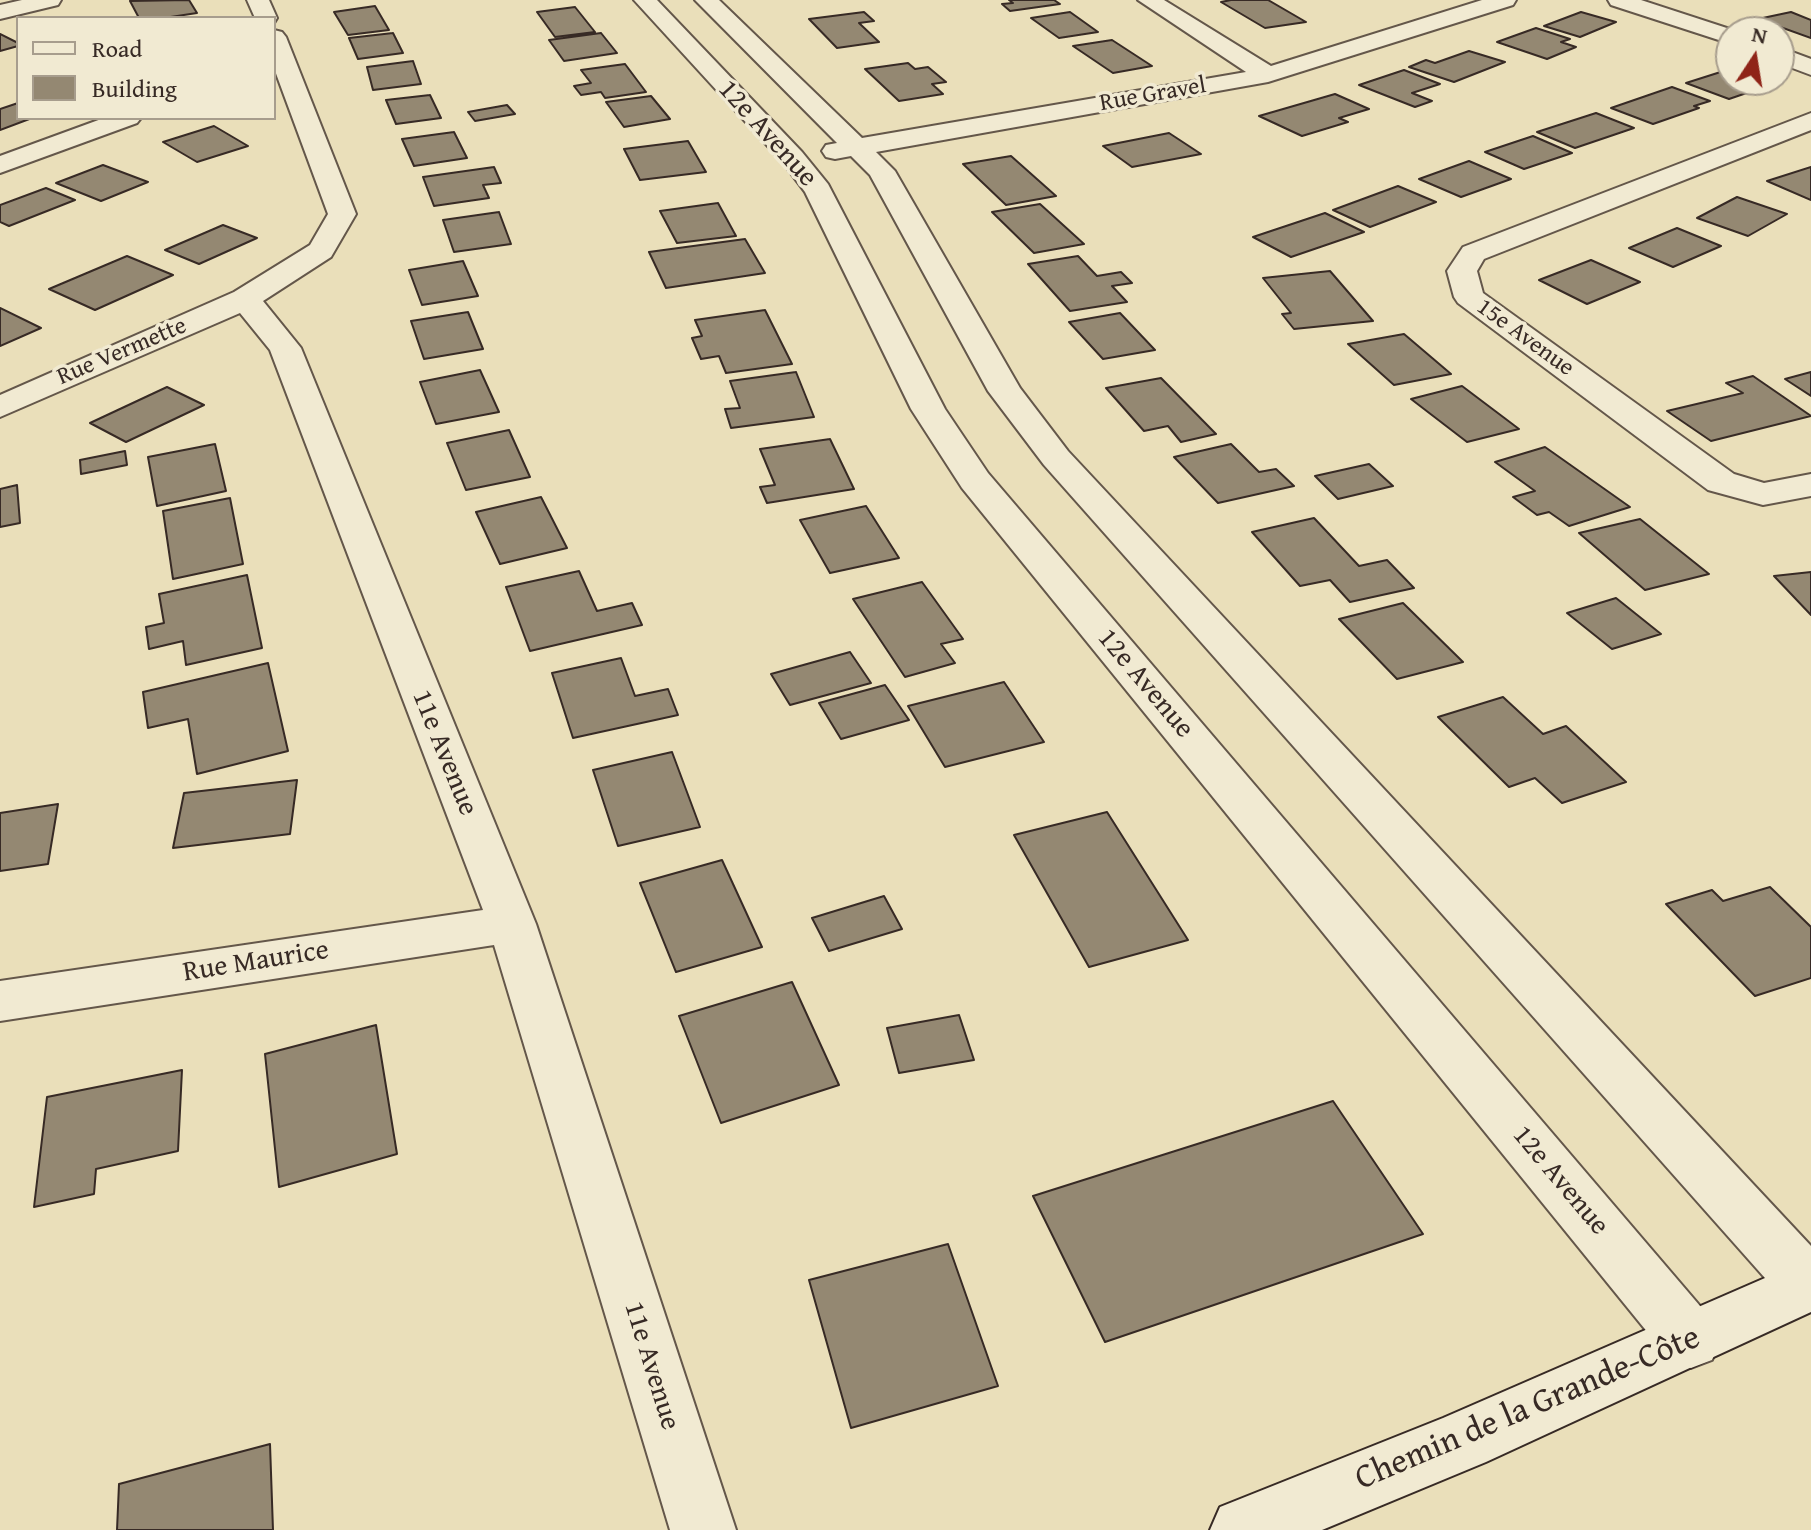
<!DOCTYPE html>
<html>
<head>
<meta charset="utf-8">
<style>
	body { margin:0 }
	#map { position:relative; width:1811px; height:1530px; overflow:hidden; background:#eadfba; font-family:"Gentium Book Plus",serif }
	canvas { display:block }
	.legend { position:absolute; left:16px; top:16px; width:260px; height:104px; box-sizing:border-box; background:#f1ead2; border:2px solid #a79d8d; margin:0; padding:10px 14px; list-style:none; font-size:24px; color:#372a25 }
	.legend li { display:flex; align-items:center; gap:16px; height:40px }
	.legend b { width:40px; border:2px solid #a79d8d }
	.north { position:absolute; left:1715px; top:16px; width:80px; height:80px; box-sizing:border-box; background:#f1ead2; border:2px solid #a79d8d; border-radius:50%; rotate:12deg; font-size:22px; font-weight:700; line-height:32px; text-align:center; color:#372a25 }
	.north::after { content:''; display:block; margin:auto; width:28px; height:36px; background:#8f2418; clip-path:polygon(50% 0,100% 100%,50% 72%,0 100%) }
</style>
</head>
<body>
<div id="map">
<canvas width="1811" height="1530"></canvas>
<ul class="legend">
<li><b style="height:10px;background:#f1ead2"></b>Road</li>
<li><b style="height:22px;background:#948872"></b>Building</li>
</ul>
<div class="north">N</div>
</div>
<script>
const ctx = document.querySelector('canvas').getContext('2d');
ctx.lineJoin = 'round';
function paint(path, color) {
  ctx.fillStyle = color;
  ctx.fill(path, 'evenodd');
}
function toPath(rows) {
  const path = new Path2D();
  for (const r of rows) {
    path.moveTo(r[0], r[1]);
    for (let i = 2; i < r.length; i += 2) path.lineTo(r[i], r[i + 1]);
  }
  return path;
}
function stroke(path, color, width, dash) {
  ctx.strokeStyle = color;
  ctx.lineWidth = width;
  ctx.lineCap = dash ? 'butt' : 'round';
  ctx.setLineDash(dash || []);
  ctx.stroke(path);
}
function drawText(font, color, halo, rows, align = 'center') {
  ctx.font = font + ' "Gentium Book Plus",serif';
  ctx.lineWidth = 7;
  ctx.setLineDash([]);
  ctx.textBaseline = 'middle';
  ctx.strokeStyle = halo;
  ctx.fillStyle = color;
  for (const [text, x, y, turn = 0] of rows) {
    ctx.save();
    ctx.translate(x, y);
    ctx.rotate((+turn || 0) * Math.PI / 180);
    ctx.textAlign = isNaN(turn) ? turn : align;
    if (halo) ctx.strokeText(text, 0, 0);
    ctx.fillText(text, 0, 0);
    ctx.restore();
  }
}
const building = toPath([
	[189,0,197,13,164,18,139,18,130,1,189,0],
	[1009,0,1054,0,1060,4,1010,11,1002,4,1013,3,1009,0],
	[1231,0,1268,0,1306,22,1265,28,1221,2,1231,0],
	[375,6,389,30,348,35,334,12,375,6],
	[575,7,595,32,555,37,537,12,575,7],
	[864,12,874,21,859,23,879,42,837,48,809,19,864,12],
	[1070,12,1098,32,1059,38,1031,18,1070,12],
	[1581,12,1616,22,1580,37,1544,26,1581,12],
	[1791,12,1811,20,1811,38,1758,19,1791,12],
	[1536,28,1570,39,1561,42,1576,47,1547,59,1497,42,1536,28],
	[393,33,403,53,358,59,349,38,393,33],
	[601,33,617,53,564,61,549,40,601,33],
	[0,34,18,43,18,46,0,51,0,34],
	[1112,40,1152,66,1113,73,1073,46,1112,40],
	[1469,51,1505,62,1454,82,1409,67,1426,60,1435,63,1469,51],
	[413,61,421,84,373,90,367,67,413,61],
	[908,63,915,69,928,67,946,82,932,84,943,94,899,101,865,69,908,63],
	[625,64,646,92,605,98,601,92,581,95,574,86,591,83,581,70,625,64],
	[1730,69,1731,80,1762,80,1773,84,1729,99,1686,83,1730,69],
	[1404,70,1440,84,1412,93,1432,101,1415,107,1359,85,1404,70],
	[1672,87,1710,101,1694,106,1699,108,1653,124,1611,108,1672,87],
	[1335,94,1369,109,1339,118,1348,122,1302,136,1259,116,1335,94],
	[430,95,441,118,396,124,386,100,430,95],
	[651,96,670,119,624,127,606,102,651,96],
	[18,103,18,118,32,118,0,130,0,109,18,103],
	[507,105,515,114,475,121,468,112,507,105],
	[1596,113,1634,128,1575,148,1537,132,1596,113],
	[214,126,248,146,197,162,163,142,214,126],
	[454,132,467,158,414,166,402,139,454,132],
	[1169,133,1201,154,1132,167,1103,146,1169,133],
	[1533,136,1572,153,1524,169,1485,152,1533,136],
	[688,141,706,172,640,180,624,149,688,141],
	[1011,156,1056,196,1006,205,963,164,1011,156],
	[1469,161,1511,179,1461,197,1419,179,1469,161],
	[103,165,148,182,101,201,56,183,103,165],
	[494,167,501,183,483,185,489,198,434,206,423,177,494,167],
	[1811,167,1811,200,1767,181,1811,167],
	[1398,186,1436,202,1370,227,1333,210,1398,186],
	[46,188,75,200,9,226,0,222,0,205,46,188],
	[1737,197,1787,214,1748,236,1697,218,1737,197],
	[718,203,736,236,677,243,660,211,718,203],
	[1040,204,1084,244,1034,253,992,212,1040,204],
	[499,212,511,244,454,252,443,220,499,212],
	[1325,213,1364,232,1291,257,1253,237,1325,213],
	[223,225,257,238,199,264,165,250,223,225],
	[1677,228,1721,246,1673,267,1629,248,1677,228],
	[745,239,765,273,666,288,649,252,745,239],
	[127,256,173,275,95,310,49,289,127,256],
	[1078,256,1097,276,1121,272,1132,283,1112,286,1127,302,1070,311,1028,264,1078,256],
	[1591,260,1640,282,1587,304,1539,280,1591,260],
	[463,261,478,296,422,305,409,270,463,261],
	[1330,271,1373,321,1294,329,1282,314,1291,313,1263,278,1330,271],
	[0,308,41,328,0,346,0,308],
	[765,310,792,364,726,373,719,356,701,359,692,338,702,336,695,320,765,310],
	[468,312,483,349,424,359,411,321,468,312],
	[1120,313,1155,350,1103,359,1069,322,1120,313],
	[1404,334,1451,374,1394,385,1348,344,1404,334],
	[480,370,499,412,436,424,420,382,480,370],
	[796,372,814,417,731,428,725,409,740,408,730,381,796,372],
	[1811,372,1811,396,1785,379,1811,372],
	[1753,376,1811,416,1711,441,1667,411,1743,393,1726,383,1753,376],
	[1161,378,1216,434,1181,442,1168,426,1144,431,1106,388,1161,378],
	[1462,386,1519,429,1467,442,1411,399,1462,386],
	[167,387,204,405,126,442,90,423,167,387],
	[509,430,530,477,466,490,447,443,509,430],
	[830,439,854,489,767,503,760,487,775,485,760,449,830,439],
	[215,444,226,491,157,506,148,457,215,444],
	[1231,444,1259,472,1276,469,1294,486,1218,503,1174,457,1231,444],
	[1545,447,1630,507,1569,526,1549,512,1537,515,1513,497,1535,491,1495,462,1545,447],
	[125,451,127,465,81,474,80,460,125,451],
	[1369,464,1393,486,1338,499,1315,476,1369,464],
	[17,485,20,523,0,527,0,489,17,485],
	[541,497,567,548,500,564,476,512,541,497],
	[230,498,243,564,173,579,163,511,230,498],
	[866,506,899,558,830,573,800,520,866,506],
	[1314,518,1359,566,1387,560,1414,588,1350,602,1330,580,1300,586,1252,532,1314,518],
	[1640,519,1709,574,1645,590,1579,533,1640,519],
	[579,571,597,611,632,603,642,625,530,651,506,587,579,571],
	[1811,572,1811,615,1774,576,1811,572],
	[247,575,262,648,186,665,183,641,149,649,146,627,164,623,159,594,247,575],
	[922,582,963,639,941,644,955,663,905,677,853,599,922,582],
	[1616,598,1661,634,1612,649,1567,613,1616,598],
	[1403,603,1463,662,1397,679,1339,619,1403,603],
	[850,652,871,683,790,705,771,674,850,652],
	[621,658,635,696,668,689,678,715,573,738,552,673,621,658],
	[268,663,288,751,197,774,188,719,148,728,143,692,268,663],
	[1004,682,1044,742,945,767,908,706,1004,682],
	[885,685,909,720,841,739,819,703,885,685],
	[1503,697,1543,734,1566,726,1626,782,1562,803,1535,778,1509,787,1438,717,1503,697],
	[672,752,700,827,618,846,593,770,672,752],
	[297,780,290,834,173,848,184,793,297,780],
	[58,804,48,864,0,871,0,813,58,804],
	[1107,812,1188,940,1089,967,1014,835,1107,812],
	[722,860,762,947,676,972,640,883,722,860],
	[1770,887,1811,927,1811,978,1755,996,1666,904,1712,890,1723,901,1770,887],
	[884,896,902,929,829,951,812,918,884,896],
	[792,982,839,1085,721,1123,679,1016,792,982],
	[959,1015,974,1060,899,1073,887,1028,959,1015],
	[376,1025,397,1154,279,1187,265,1054,376,1025],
	[182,1070,178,1151,96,1169,94,1194,34,1207,47,1097,182,1070],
	[1333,1101,1423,1234,1105,1342,1033,1196,1333,1101],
	[948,1244,998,1386,851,1428,809,1280,948,1244],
	[270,1444,273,1530,117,1530,119,1484,270,1444]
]);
const street = toPath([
	[22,0,61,0,58,5,0,19,0,5,22,0],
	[247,0,269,0,277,18,274,23,274,18,255,18,247,0],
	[634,0,657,0,802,152,828,184,945,409,988,473,1712,1320,1721,1340,1712,1360,1691,1368,1670,1360,962,488,911,409,805,192,784,164,634,0],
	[695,0,719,0,862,138,1246,72,1138,0,1164,0,1271,66,1482,0,1516,0,1513,5,1268,82,876,152,895,171,1020,388,1068,451,1811,1246,1811,1311,1788,1304,1044,465,988,391,870,175,851,156,835,159,826,157,822,151,826,145,837,143,695,0],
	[1608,0,1641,0,1739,32,1731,32,1731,44,1611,5,1608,0],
	[274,30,282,32,286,37,356,214,331,257,263,301,301,348,536,924,736,1530,670,1530,494,945,0,1021,0,981,483,910,270,350,240,313,0,417,0,395,234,292,310,245,328,214,274,68,274,30],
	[1779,47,1811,59,1811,75,1779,63,1779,47],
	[1811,113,1811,130,1484,259,1477,271,1483,293,1734,474,1764,483,1811,474,1811,496,1763,505,1708,490,1458,303,1454,297,1447,271,1463,247,1811,113],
	[104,118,141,118,137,123,0,173,0,156,104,118]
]);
const secondary = toPath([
	[1811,1258,1811,1312,1486,1462,1322,1530,1210,1530,1220,1507,1443,1418,1811,1258]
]);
const farStreetnames = [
	["Rue Gravel",1153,95,-10],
	["15e Avenue",1525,338,36],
	["Rue Vermette",122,352,-23]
];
const streetNames = [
	["12e Avenue",767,134,48],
	["12e Avenue",1145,684,50],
	["11e Avenue",444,753,68],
	["Rue Maurice",256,962,-9],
	["12e Avenue",1560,1181,50],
	["11e Avenue",651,1366,73]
];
const nearStreetnames = [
	["Chemin de la Grande-Côte",1528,1409,-23]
];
paint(building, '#948872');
stroke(building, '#372a25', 2);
stroke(street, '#64574a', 4);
stroke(secondary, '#372a25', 4);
paint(street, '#f1ead2');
paint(secondary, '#f1ead2');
drawText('24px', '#372a25', '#f1ead2', farStreetnames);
drawText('28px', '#372a25', '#f1ead2', streetNames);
drawText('34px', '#372a25', '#f1ead2', nearStreetnames);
</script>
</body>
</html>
